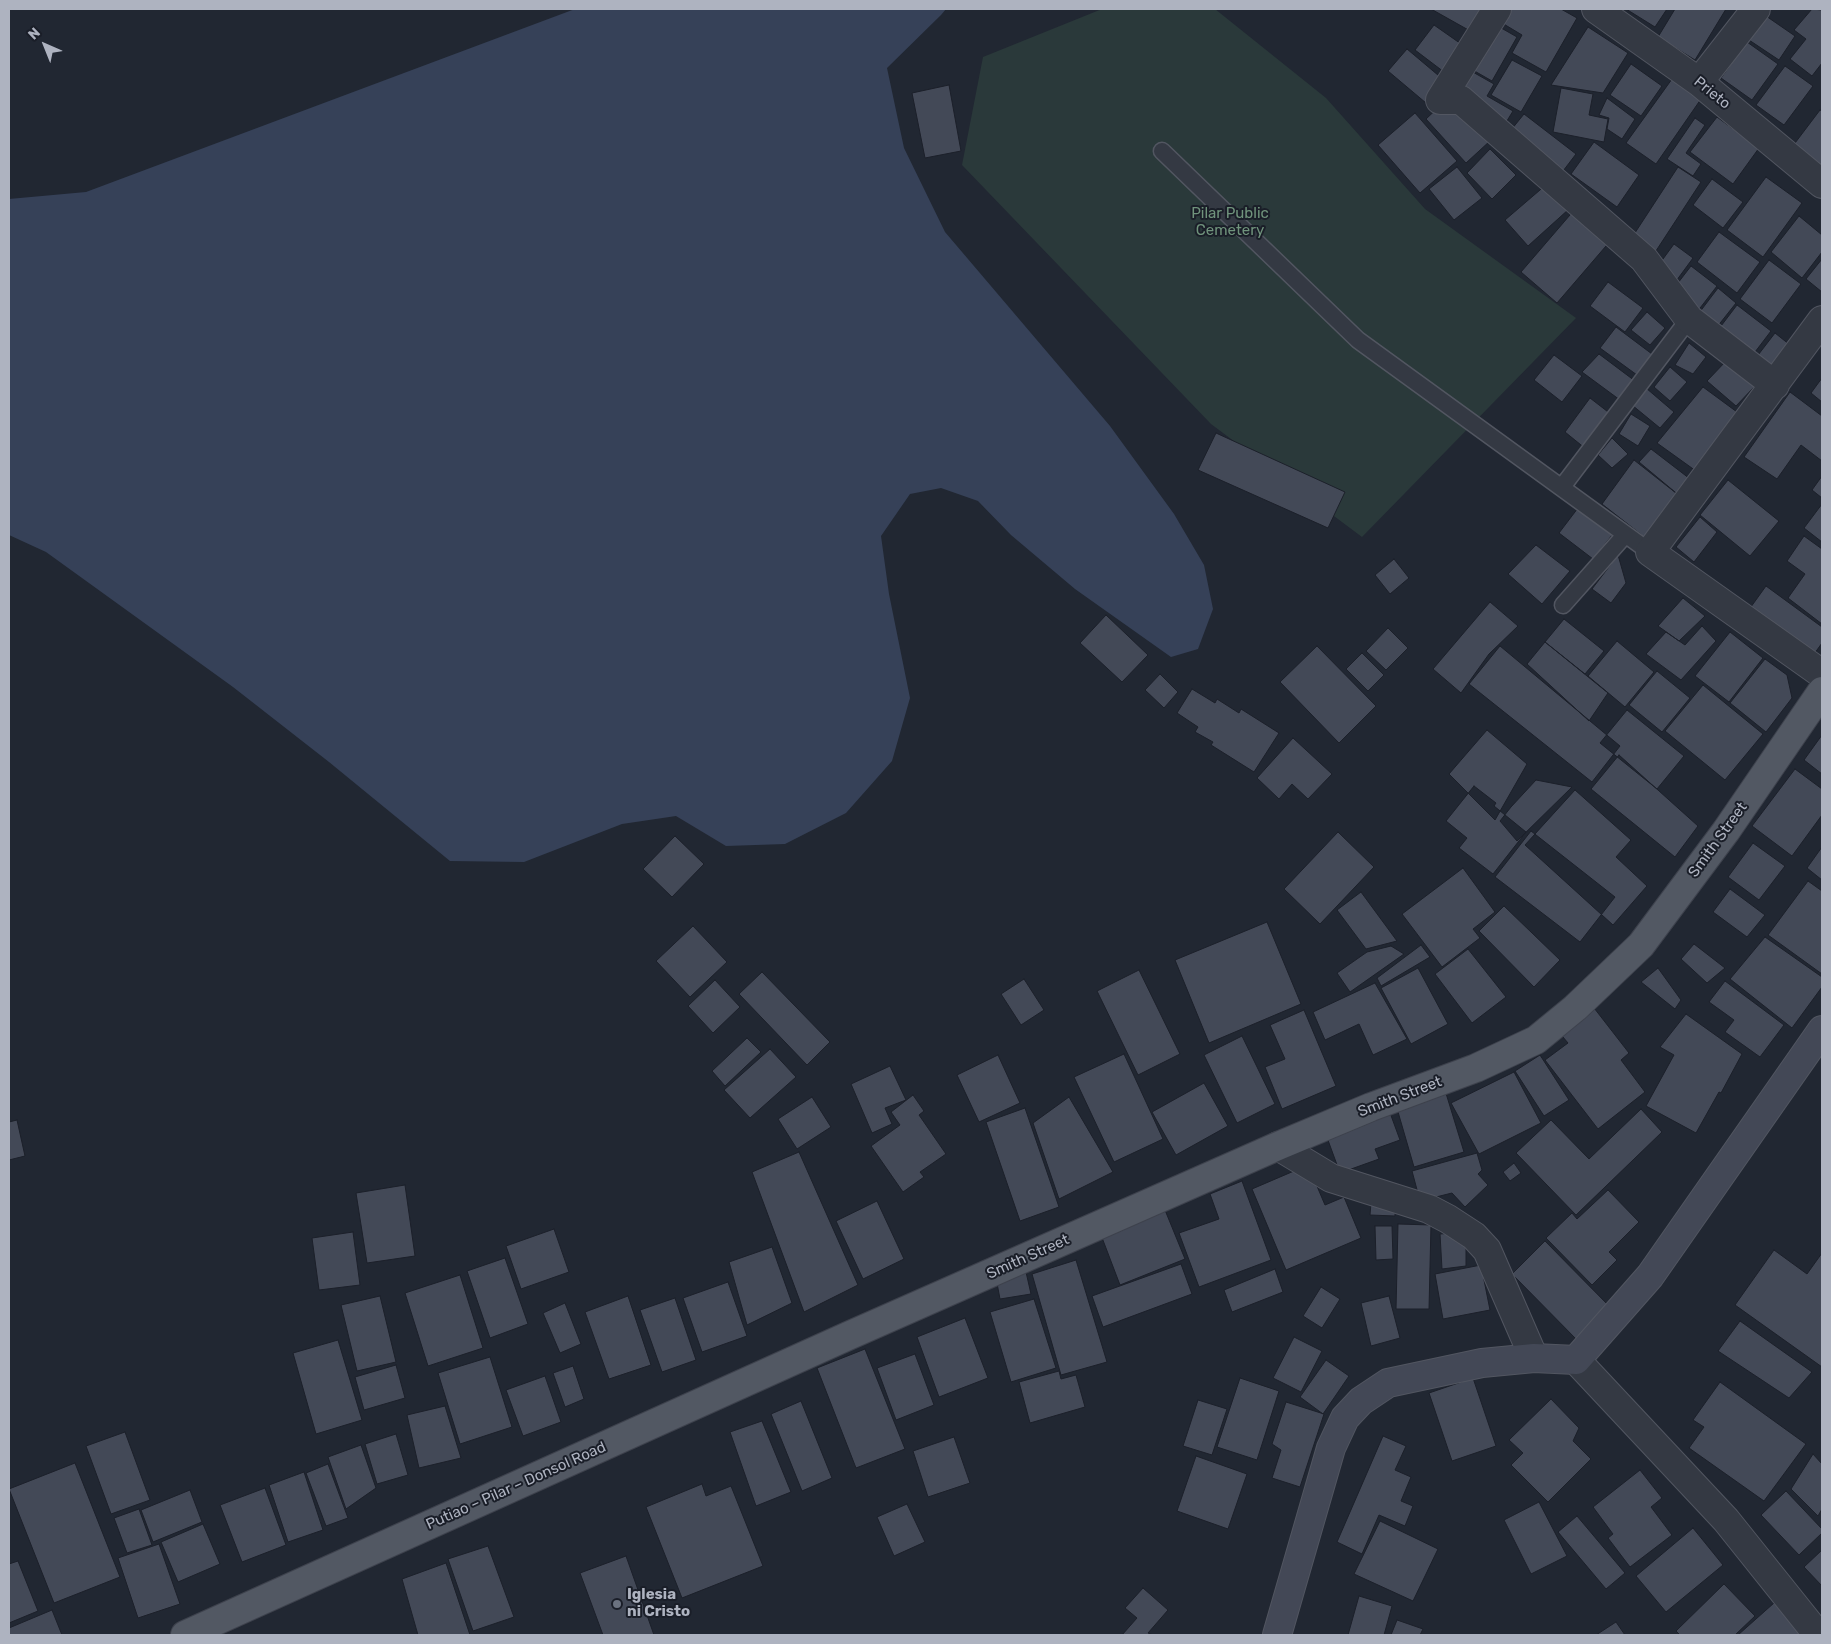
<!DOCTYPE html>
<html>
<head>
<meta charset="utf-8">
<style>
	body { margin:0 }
	#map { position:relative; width:1831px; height:1644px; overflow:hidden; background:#212732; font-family:Rubik,sans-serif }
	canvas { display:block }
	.frame { position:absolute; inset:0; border:10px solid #aeb3c0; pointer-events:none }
	.north { position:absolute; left:20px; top:20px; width:50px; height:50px; -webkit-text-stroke:4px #1a1e28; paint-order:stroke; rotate:316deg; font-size:14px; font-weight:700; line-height:20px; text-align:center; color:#aeb3c0 }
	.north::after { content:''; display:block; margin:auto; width:18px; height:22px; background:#aeb3c0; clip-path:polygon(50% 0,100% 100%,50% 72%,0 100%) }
</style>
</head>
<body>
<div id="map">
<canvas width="1831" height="1644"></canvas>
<div class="frame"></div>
<div class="north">N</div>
</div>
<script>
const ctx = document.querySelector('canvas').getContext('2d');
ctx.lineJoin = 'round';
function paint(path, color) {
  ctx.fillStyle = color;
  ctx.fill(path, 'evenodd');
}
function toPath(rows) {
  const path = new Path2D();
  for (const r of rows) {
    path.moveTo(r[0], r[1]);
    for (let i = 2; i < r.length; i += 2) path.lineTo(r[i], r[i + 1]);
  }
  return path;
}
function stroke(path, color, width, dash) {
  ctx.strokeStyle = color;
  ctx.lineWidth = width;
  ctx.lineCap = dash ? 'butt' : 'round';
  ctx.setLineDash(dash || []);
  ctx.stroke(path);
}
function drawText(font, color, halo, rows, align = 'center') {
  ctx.font = font + ' Rubik,sans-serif';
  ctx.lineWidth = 4;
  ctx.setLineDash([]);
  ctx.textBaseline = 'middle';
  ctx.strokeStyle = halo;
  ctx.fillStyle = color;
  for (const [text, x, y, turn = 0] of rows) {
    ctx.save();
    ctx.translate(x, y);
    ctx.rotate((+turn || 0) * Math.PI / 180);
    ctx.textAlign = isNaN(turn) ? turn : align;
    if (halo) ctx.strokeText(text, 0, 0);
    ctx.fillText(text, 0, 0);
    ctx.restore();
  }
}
const green = toPath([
	[1102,9,1215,9,1326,98,1425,209,1576,318,1362,537,1211,424,962,165,983,57]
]);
const water = toPath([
	[575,9,946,9,941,15,887,68,904,148,945,232,1110,426,1174,514,1204,565,1213,609,1198,649,1171,657,1075,589,1011,535,978,501,941,488,910,494,881,536,889,594,910,698,892,761,846,813,785,844,726,846,676,816,622,824,524,862,450,861,329,762,233,687,46,552,9,535,9,199,86,192]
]);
const building = toPath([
	[1431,9,1485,9,1472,32,1431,9],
	[1503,9,1561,9,1577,18,1546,72,1512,53,1522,35,1497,20,1503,9],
	[1626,9,1667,9,1655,27,1626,9],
	[1675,9,1726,9,1695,60,1658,37,1675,9],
	[1812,9,1822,10,1822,63,1812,76,1790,59,1806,39,1794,30,1812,9],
	[1766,16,1795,36,1779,60,1749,40,1766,16],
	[1434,25,1464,46,1444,72,1415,50,1434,25],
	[1496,25,1517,37,1492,81,1471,69,1496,25],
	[1588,27,1628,53,1603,93,1551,85,1588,27],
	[1747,42,1778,64,1752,100,1721,78,1747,42],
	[1407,49,1445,81,1426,103,1388,71,1407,49],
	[1512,60,1542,76,1521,112,1491,95,1512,60],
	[1631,64,1662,86,1641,116,1610,95,1631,64],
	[1785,66,1813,86,1784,125,1756,105,1785,66],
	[1471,71,1494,84,1487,96,1513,111,1502,129,1458,95,1471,71],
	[1672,79,1701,99,1656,164,1626,143,1672,79],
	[949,85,961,151,925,158,912,93,949,85],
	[1561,88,1593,94,1589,115,1608,119,1604,142,1553,132,1561,88],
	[1607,98,1635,119,1622,139,1607,129,1609,118,1599,115,1607,98],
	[1443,103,1491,140,1466,163,1426,119,1443,103],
	[1820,110,1822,111,1822,176,1789,151,1820,110],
	[1415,113,1457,161,1420,193,1378,145,1415,113],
	[1524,114,1576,154,1560,175,1507,135,1524,114],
	[1717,117,1759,148,1733,184,1690,152,1717,117],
	[1695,118,1705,125,1686,153,1701,164,1693,176,1667,159,1695,118],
	[1594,142,1639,175,1617,207,1571,174,1594,142],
	[1490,149,1516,175,1492,199,1467,173,1490,149],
	[1457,167,1482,198,1454,220,1429,189,1457,167],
	[1678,167,1701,182,1652,257,1629,242,1678,167],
	[1766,177,1802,203,1763,257,1727,230,1766,177],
	[1712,179,1743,202,1723,228,1693,205,1712,179],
	[1547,184,1569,209,1528,246,1505,220,1547,184],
	[1576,208,1612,239,1557,303,1521,272,1576,208],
	[1799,216,1822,235,1822,252,1802,278,1771,252,1799,216],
	[1719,232,1760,262,1737,293,1697,262,1719,232],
	[1674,244,1693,258,1671,288,1652,274,1674,244],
	[1822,259,1822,292,1806,279,1822,259],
	[1769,260,1801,284,1772,323,1740,299,1769,260],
	[1691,266,1717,286,1697,312,1671,292,1691,266],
	[1608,282,1643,308,1625,332,1590,306,1608,282],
	[1718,288,1736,303,1717,327,1699,313,1718,288],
	[1737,305,1771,331,1752,356,1718,330,1737,305],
	[1647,312,1665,328,1650,345,1631,330,1647,312],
	[1616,327,1652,354,1637,375,1600,348,1616,327],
	[1775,333,1795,349,1775,375,1755,359,1775,333],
	[1689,343,1706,357,1693,374,1675,365,1689,343],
	[1599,354,1635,381,1620,400,1582,372,1599,354],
	[1554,355,1582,376,1562,402,1534,380,1554,355],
	[1727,360,1755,386,1736,406,1707,381,1727,360],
	[1670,367,1687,382,1670,401,1654,387,1670,367],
	[1822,378,1822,402,1811,393,1822,378],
	[1703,387,1737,412,1696,471,1657,443,1703,387],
	[1646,388,1674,412,1660,428,1632,405,1646,388],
	[1790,392,1822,416,1822,461,1801,445,1777,479,1744,457,1790,392],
	[1590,398,1612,415,1586,449,1565,432,1590,398],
	[1631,414,1650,426,1638,446,1619,434,1631,414],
	[1216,433,1345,492,1328,528,1198,470,1216,433],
	[1612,438,1628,454,1612,468,1598,455,1612,438],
	[1651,449,1694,482,1681,497,1639,462,1651,449],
	[1634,460,1681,497,1647,539,1602,504,1634,460],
	[1822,476,1822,498,1812,490,1822,476],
	[1728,480,1779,521,1750,556,1700,515,1728,480],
	[1822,504,1822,542,1804,528,1822,504],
	[1578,508,1613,534,1593,559,1559,533,1578,508],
	[1700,517,1717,532,1694,562,1676,547,1700,517],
	[1804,536,1822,549,1822,624,1788,598,1805,574,1787,561,1804,536],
	[1536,545,1570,571,1542,604,1508,574,1536,545],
	[1618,555,1626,583,1611,603,1592,589,1618,555],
	[1394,559,1409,578,1390,594,1375,575,1394,559],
	[1766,586,1822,627,1822,643,1812,657,1748,611,1766,586],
	[1683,598,1705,616,1679,641,1658,626,1683,598],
	[1490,602,1518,626,1489,654,1461,693,1433,669,1490,602],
	[1106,615,1148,655,1122,682,1080,643,1106,615],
	[1564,619,1604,651,1585,674,1545,642,1564,619],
	[1702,626,1716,641,1681,680,1646,654,1666,632,1685,645,1702,626],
	[1388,628,1408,648,1386,670,1366,651,1388,628],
	[1730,632,1763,658,1729,702,1695,676,1730,632],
	[1617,641,1654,672,1625,707,1588,676,1617,641],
	[1545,642,1608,693,1589,721,1527,664,1545,642],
	[1317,646,1376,706,1339,743,1280,682,1317,646],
	[1500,646,1620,746,1592,782,1469,684,1500,646],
	[1362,653,1384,675,1368,691,1346,669,1362,653],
	[1765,659,1787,675,1792,698,1766,732,1730,703,1765,659],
	[1657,671,1690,698,1662,732,1629,705,1657,671],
	[1160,674,1178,692,1164,708,1145,690,1160,674],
	[1703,685,1763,734,1725,780,1665,731,1703,685],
	[1192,689,1215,703,1217,699,1239,713,1241,709,1279,733,1254,772,1211,745,1213,742,1195,732,1198,727,1177,713,1192,689],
	[1627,710,1684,756,1657,789,1600,743,1627,710],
	[1487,730,1527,764,1495,820,1449,774,1487,730],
	[1822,735,1822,774,1804,760,1822,735],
	[1293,738,1332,774,1308,799,1292,784,1279,799,1257,778,1293,738],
	[1619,755,1698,826,1675,857,1591,789,1619,755],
	[1795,769,1822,789,1822,815,1792,856,1752,826,1795,769],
	[1536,780,1572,787,1517,841,1500,821,1511,807,1536,780],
	[1474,786,1496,803,1494,806,1526,832,1493,874,1459,848,1467,838,1446,821,1474,786],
	[1575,790,1631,840,1616,857,1647,886,1613,925,1525,845,1575,790],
	[1531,831,1615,897,1580,942,1495,877,1531,831],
	[1338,832,1374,867,1320,924,1284,889,1338,832],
	[675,836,704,864,672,897,643,869,675,836],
	[1753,843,1785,866,1759,900,1728,877,1753,843],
	[1822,847,1822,880,1807,868,1822,847],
	[1463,868,1495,912,1473,929,1480,938,1442,967,1402,914,1463,868],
	[1808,881,1822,891,1822,974,1768,935,1808,881],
	[1730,889,1765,915,1747,937,1713,912,1730,889],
	[1361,892,1397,941,1366,949,1337,910,1361,892],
	[1504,906,1560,960,1534,987,1479,931,1504,906],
	[1267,922,1301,1004,1209,1043,1175,960,1267,922],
	[693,926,727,962,690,997,656,961,693,926],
	[1765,937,1822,977,1822,987,1792,1028,1730,979,1765,937],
	[1694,944,1725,968,1707,983,1681,959,1694,944],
	[1421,945,1430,957,1381,986,1377,978,1421,945],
	[1391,946,1404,954,1350,992,1337,973,1367,952,1391,946],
	[1468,949,1506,997,1472,1023,1435,974,1468,949],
	[1418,968,1448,1024,1411,1044,1381,988,1418,968],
	[1658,968,1681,1000,1675,1009,1641,982,1658,968],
	[1139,970,1180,1054,1138,1075,1097,991,1139,970],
	[762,972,830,1042,807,1065,739,994,762,972],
	[1024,979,1044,1010,1021,1025,1001,994,1024,979],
	[715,980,740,1007,713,1033,688,1006,715,980],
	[1725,981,1784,1025,1760,1057,1725,1032,1734,1020,1709,1002,1725,981],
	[1375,983,1407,1039,1373,1055,1359,1024,1325,1040,1313,1012,1375,983],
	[1591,1004,1629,1053,1621,1060,1645,1092,1598,1129,1545,1060,1568,1043,1557,1030,1591,1004],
	[1304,1010,1336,1086,1282,1109,1265,1067,1285,1059,1270,1025,1304,1010],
	[1686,1014,1742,1054,1721,1093,1719,1092,1696,1133,1646,1106,1674,1055,1660,1047,1686,1014],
	[1242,1036,1275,1104,1237,1123,1204,1055,1242,1036],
	[747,1038,761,1052,725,1086,712,1071,747,1038],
	[770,1049,796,1077,750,1118,724,1090,770,1049],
	[1124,1054,1163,1139,1114,1162,1074,1077,1124,1054],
	[998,1055,1020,1103,979,1122,957,1075,998,1055],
	[1540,1055,1569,1100,1544,1116,1515,1071,1540,1055],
	[890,1066,906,1100,885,1108,892,1124,872,1133,851,1084,890,1066],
	[1514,1072,1541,1123,1479,1154,1451,1103,1514,1072],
	[1204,1083,1228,1126,1176,1155,1152,1112,1204,1083],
	[1445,1090,1464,1152,1414,1167,1396,1105,1445,1090],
	[913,1095,924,1111,919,1115,946,1154,920,1172,924,1177,903,1192,871,1146,900,1125,891,1112,913,1095],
	[812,1097,831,1127,797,1149,778,1119,812,1097],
	[1069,1097,1113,1172,1059,1199,1033,1123,1069,1097],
	[1025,1108,1059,1207,1020,1221,986,1122,1025,1108],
	[1641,1109,1662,1132,1576,1215,1516,1153,1551,1120,1589,1159,1641,1109],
	[1389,1110,1400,1140,1375,1149,1379,1159,1340,1173,1325,1132,1389,1110],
	[17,1120,25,1156,9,1160,9,1122,17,1120],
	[799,1152,858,1285,804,1312,752,1172,799,1152],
	[1477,1153,1482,1170,1478,1174,1488,1185,1465,1207,1452,1193,1420,1201,1412,1171,1477,1153],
	[1514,1163,1521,1173,1510,1181,1503,1172,1514,1163],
	[1308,1165,1325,1205,1344,1197,1361,1238,1286,1270,1252,1189,1308,1165],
	[1242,1181,1271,1260,1199,1287,1179,1233,1219,1219,1210,1194,1242,1181],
	[405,1185,415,1256,367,1263,356,1193,405,1185],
	[1608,1190,1639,1222,1609,1252,1617,1260,1592,1285,1546,1238,1572,1213,1577,1219,1608,1190],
	[877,1201,904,1259,863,1279,836,1221,877,1201],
	[1371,1203,1395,1203,1395,1216,1370,1215,1371,1203],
	[1165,1210,1185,1259,1120,1285,1101,1235,1165,1210],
	[1398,1224,1431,1225,1429,1309,1396,1309,1398,1224],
	[1375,1226,1392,1226,1393,1259,1376,1260,1375,1226],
	[554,1229,569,1272,521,1289,506,1246,554,1229],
	[353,1232,360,1285,319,1290,312,1238,353,1232],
	[1466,1232,1466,1266,1442,1269,1440,1234,1466,1232],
	[1545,1241,1611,1308,1577,1340,1512,1274,1545,1241],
	[772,1247,792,1303,747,1325,729,1262,772,1247],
	[1774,1250,1807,1274,1822,1253,1822,1367,1735,1305,1774,1250],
	[505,1258,528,1324,490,1338,467,1271,505,1258],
	[1076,1260,1107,1362,1061,1375,1032,1274,1076,1260],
	[1181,1264,1192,1294,1103,1327,1092,1296,1181,1264],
	[1481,1265,1490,1310,1443,1319,1435,1274,1481,1265],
	[1275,1269,1283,1292,1232,1312,1224,1290,1275,1269],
	[1026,1272,1031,1294,1000,1299,996,1278,1026,1272],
	[460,1275,483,1348,428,1366,405,1293,460,1275],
	[728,1282,747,1336,702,1352,683,1298,728,1282],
	[1321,1287,1340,1299,1322,1328,1303,1316,1321,1287],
	[380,1296,396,1362,357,1371,341,1305,380,1296],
	[628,1296,651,1365,609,1379,585,1312,628,1296],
	[1389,1296,1400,1338,1371,1346,1361,1303,1389,1296],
	[675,1298,696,1360,662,1372,640,1310,675,1298],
	[1034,1299,1056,1368,1011,1382,990,1312,1034,1299],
	[565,1303,581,1344,560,1353,543,1313,565,1303],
	[965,1318,988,1378,939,1397,917,1337,965,1318],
	[1740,1321,1812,1372,1789,1398,1718,1351,1740,1321],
	[1294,1337,1322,1351,1301,1392,1273,1378,1294,1337],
	[338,1340,362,1420,316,1434,293,1353,338,1340],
	[865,1349,905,1449,856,1468,817,1368,865,1349],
	[915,1354,934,1405,896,1420,877,1368,915,1354],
	[490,1357,512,1427,460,1444,438,1373,490,1357],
	[1326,1360,1349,1376,1323,1414,1300,1397,1326,1360],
	[396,1365,405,1398,364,1410,355,1377,396,1365],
	[573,1366,584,1399,565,1407,553,1373,573,1366],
	[1059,1371,1061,1379,1076,1375,1085,1407,1030,1423,1019,1382,1059,1371],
	[545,1376,561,1422,523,1436,506,1390,545,1376],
	[1240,1378,1279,1391,1257,1460,1217,1447,1240,1378],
	[1473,1378,1496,1446,1452,1461,1429,1393,1473,1378],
	[1720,1382,1806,1444,1764,1501,1689,1448,1704,1427,1693,1420,1720,1382],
	[1551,1399,1579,1428,1573,1441,1591,1459,1548,1502,1511,1465,1523,1453,1509,1440,1551,1399],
	[1198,1400,1227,1409,1212,1455,1183,1446,1198,1400],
	[801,1401,832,1478,802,1491,771,1414,801,1401],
	[1286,1402,1324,1414,1300,1487,1272,1478,1281,1450,1272,1444,1286,1402],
	[445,1406,461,1458,419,1468,407,1415,445,1406],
	[762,1421,791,1492,756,1506,730,1432,762,1421],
	[125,1432,150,1500,111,1514,86,1446,125,1432],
	[396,1434,408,1475,377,1484,365,1444,396,1434],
	[1383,1436,1406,1446,1395,1470,1411,1477,1401,1501,1413,1506,1405,1526,1379,1515,1362,1554,1337,1542,1383,1436],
	[954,1437,970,1483,928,1497,913,1451,954,1437],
	[361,1445,376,1488,346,1509,328,1457,361,1445],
	[1813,1454,1822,1464,1822,1509,1818,1516,1791,1489,1813,1454],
	[1196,1456,1247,1474,1228,1529,1177,1511,1196,1456],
	[75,1463,120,1577,54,1603,9,1489,75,1463],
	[328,1464,348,1518,326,1526,306,1473,328,1464],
	[1640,1470,1662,1498,1651,1507,1672,1535,1630,1567,1608,1538,1613,1534,1593,1507,1640,1470],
	[304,1472,323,1530,288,1542,269,1485,304,1472],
	[702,1484,706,1496,731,1486,763,1566,682,1598,646,1507,702,1484],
	[265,1488,286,1545,242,1562,220,1505,265,1488],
	[190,1490,202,1522,153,1542,141,1510,190,1490],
	[1786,1491,1822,1529,1822,1533,1799,1555,1761,1515,1786,1491],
	[1539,1502,1567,1556,1531,1574,1504,1520,1539,1502],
	[907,1504,925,1542,894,1556,877,1517,907,1504],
	[139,1509,152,1545,127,1553,114,1518,139,1509],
	[1577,1516,1625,1573,1606,1589,1558,1532,1577,1516],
	[1380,1521,1438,1549,1413,1601,1354,1574,1380,1521],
	[203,1524,220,1564,178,1582,161,1542,203,1524],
	[1693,1528,1723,1565,1666,1612,1636,1576,1693,1528],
	[159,1544,180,1604,138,1618,118,1558,159,1544],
	[488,1546,514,1617,473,1631,448,1559,488,1546],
	[1822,1550,1822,1586,1804,1567,1822,1550],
	[626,1556,654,1635,603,1635,580,1573,626,1556],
	[18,1561,38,1611,9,1623,9,1564,18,1561],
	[446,1563,470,1635,418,1635,402,1579,446,1563],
	[1724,1584,1755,1616,1735,1635,1680,1635,1676,1631,1724,1584],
	[1143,1588,1168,1610,1148,1633,1153,1635,1122,1635,1137,1618,1125,1608,1143,1588],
	[1359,1596,1392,1606,1384,1635,1348,1635,1359,1596],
	[1774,1603,1804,1635,1738,1635,1774,1603],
	[52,1610,62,1635,9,1635,9,1628,52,1610],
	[1397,1620,1423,1629,1420,1635,1391,1635,1397,1620],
	[1616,1622,1625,1635,1596,1635,1616,1622]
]);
const lane = toPath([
	[1162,151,1358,340,1650,552],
	[1562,487,1689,319],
	[1563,605,1625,535]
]);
const street = toPath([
	[1497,9,1440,100,1461,100,1644,259,1689,319,1775,385],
	[1596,9,1699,82,1822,184],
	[1699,82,1756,9],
	[1822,320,1650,552,1822,674],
	[1278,1146,1331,1178,1429,1209,1448,1219,1474,1236,1487,1250,1534,1358],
	[1576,1360,1726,1520,1818,1635]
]);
const secondary = toPath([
	[1277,1635,1331,1448,1345,1418,1361,1401,1388,1383,1482,1363,1534,1358,1576,1360,1650,1276,1822,1030]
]);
const primary = toPath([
	[185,1635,848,1336,1278,1146,1371,1107,1476,1068,1536,1040,1575,1008,1641,945,1726,831,1822,691]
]);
const markers = [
	[617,1604,5,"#6b7280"]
];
const streetNames = [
	["Prieto",1712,93,39],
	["Smith Street",1718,840,-54],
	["Smith Street",1400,1097,-21],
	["Smith Street",1028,1257,-24],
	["Putiao – Pilar – Donsol Road",516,1486,-24]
];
const parkNames = [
	["Pilar Public",1230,214],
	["Cemetery",1230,231]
];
const poiNames = [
	["Iglesia",627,1595],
	["ni Cristo",627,1612]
];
paint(green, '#2a393a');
paint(water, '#364158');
paint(building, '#434957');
stroke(building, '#1c202a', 1);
stroke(lane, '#525661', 19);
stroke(street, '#525661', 30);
stroke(secondary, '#525661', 30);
stroke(primary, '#3e424d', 30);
stroke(lane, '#343943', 16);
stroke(street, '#343943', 28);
stroke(secondary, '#434856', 28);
stroke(primary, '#525863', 28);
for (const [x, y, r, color] of markers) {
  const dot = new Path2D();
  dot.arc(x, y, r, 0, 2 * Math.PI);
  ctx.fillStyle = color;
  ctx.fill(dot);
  stroke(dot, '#1a1e28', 2);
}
drawText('15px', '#aeb3c0', '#1a1e28', streetNames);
drawText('15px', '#70937c', '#1a1e28', parkNames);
drawText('bold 15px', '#aeb3c0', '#1a1e28', poiNames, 'left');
</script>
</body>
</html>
